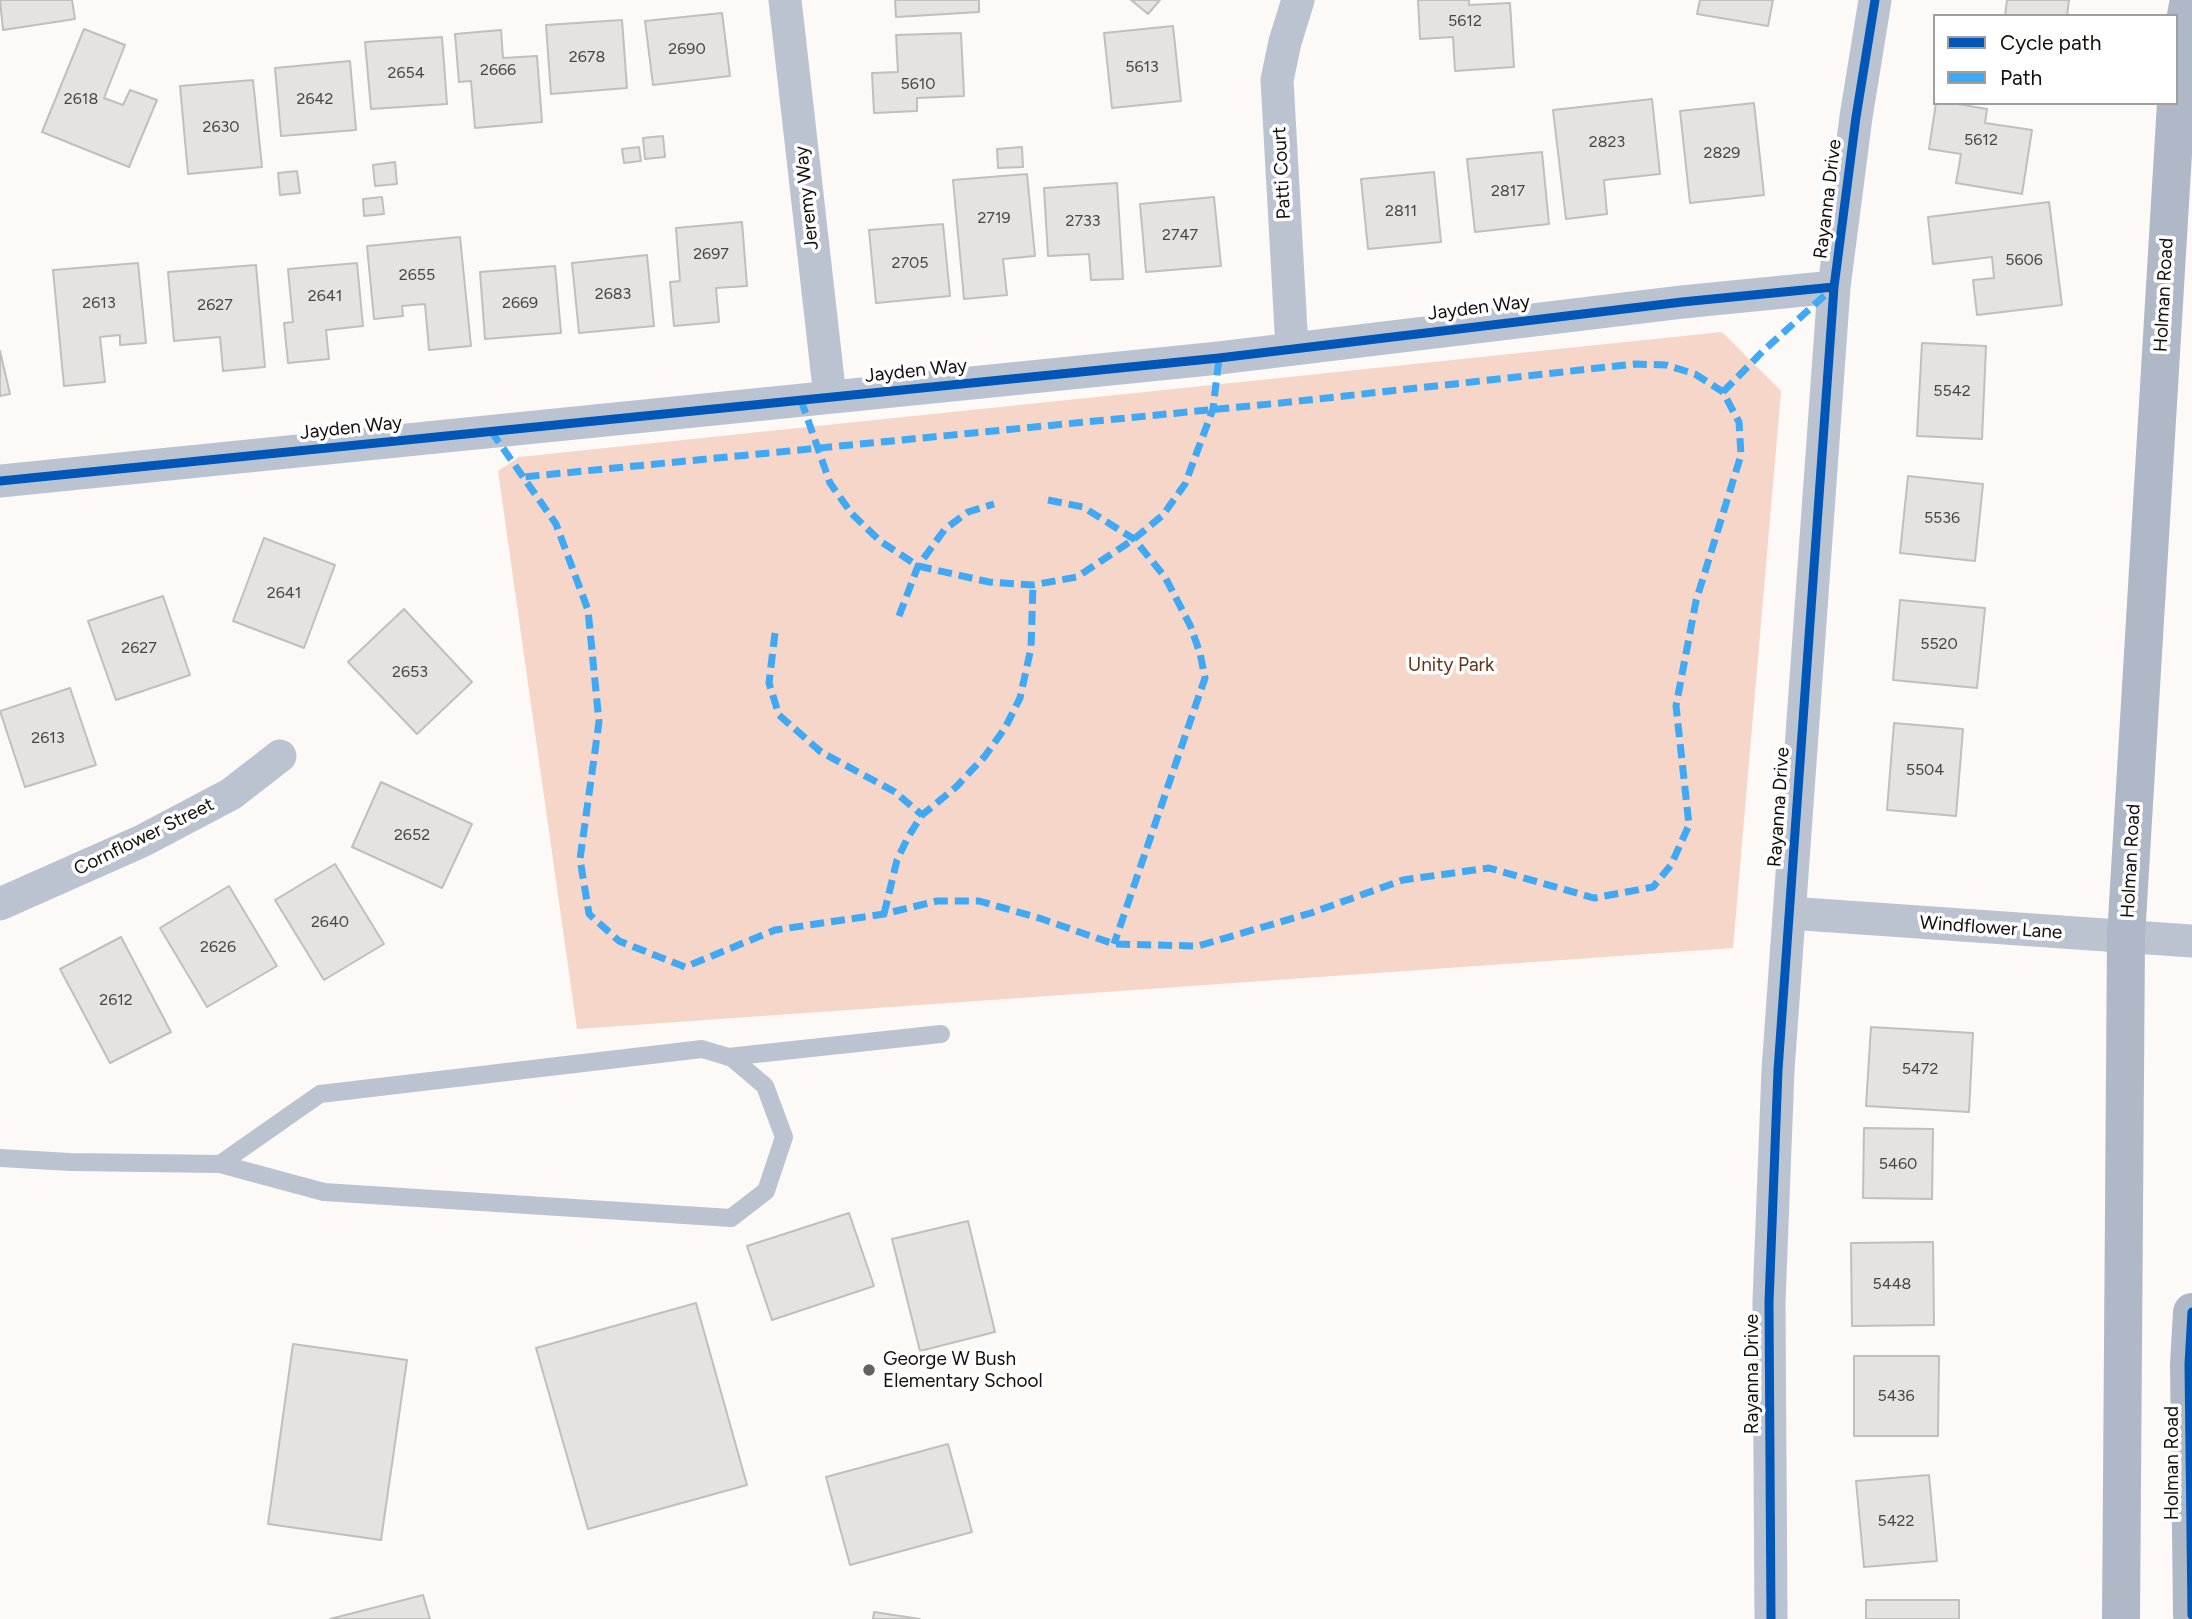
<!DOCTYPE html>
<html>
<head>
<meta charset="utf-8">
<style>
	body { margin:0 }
	#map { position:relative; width:2192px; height:1619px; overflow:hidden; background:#fcf9f7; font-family:Figtree,sans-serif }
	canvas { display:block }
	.legend { position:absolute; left:1933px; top:14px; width:245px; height:91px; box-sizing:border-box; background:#fff; border:2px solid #a09f9e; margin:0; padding:9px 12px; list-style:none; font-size:21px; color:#120f0d }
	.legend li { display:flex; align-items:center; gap:14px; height:35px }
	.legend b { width:35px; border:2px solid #a09f9e }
</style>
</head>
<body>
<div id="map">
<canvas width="2192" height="1619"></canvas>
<ul class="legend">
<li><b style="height:9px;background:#0057b8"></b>Cycle path</li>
<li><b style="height:9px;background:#3fa9f5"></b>Path</li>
</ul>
</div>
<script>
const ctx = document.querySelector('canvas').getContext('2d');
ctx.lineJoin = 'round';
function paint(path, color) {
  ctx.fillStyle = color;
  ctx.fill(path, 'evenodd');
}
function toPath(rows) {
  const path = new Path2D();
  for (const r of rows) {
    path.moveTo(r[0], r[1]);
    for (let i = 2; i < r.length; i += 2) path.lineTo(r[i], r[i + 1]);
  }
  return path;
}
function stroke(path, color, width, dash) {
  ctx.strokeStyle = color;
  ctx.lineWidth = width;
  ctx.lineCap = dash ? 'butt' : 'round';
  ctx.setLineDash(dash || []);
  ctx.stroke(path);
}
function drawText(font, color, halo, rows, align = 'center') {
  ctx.font = font + ' Figtree,sans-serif';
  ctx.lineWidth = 7;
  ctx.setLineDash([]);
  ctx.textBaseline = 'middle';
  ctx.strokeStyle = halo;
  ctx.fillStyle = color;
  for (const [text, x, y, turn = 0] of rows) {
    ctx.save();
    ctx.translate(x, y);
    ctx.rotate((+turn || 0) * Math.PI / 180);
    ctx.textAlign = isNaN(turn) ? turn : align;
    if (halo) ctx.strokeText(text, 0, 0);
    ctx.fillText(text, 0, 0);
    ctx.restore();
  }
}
const green = toPath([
	[1722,332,1781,391,1733,948,577,1029,498,471,519,457]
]);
const building = toPath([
	[0,0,72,0,75,19,3,30,0,0],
	[895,0,979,0,979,12,896,17,895,0],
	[1131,0,1160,0,1148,14,1131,0],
	[1418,0,1469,0,1469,5,1510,3,1514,67,1455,71,1453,37,1420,39,1418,0],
	[1700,0,1773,0,1768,26,1697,14,1700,0],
	[2007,0,2069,0,2067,16,2005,16,2007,0],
	[722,13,730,76,653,85,645,21,722,13],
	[622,20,627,88,551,94,546,25,622,20],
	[1173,26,1181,101,1112,108,1104,33,1173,26],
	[84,29,125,45,104,98,123,105,130,90,157,100,129,167,42,132,84,29],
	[501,30,503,58,537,56,542,122,475,128,471,81,459,82,455,34,501,30],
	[961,33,964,96,917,98,917,111,874,113,872,73,898,72,896,35,961,33],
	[442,37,447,104,371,109,365,42,442,37],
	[350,61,356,130,281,136,275,68,350,61],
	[253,80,262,167,188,174,180,86,253,80],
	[1652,99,1660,174,1604,180,1607,214,1566,219,1553,110,1652,99],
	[1754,103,1764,195,1690,203,1680,111,1754,103],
	[1936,103,1952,103,1987,109,1985,123,2032,130,2022,194,1956,183,1961,154,1929,149,1936,103],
	[663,136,665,157,645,159,643,138,663,136],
	[639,147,641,161,624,163,622,149,639,147],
	[1022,147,1023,167,998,168,997,149,1022,147],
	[1542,152,1549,224,1475,232,1467,159,1542,152],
	[395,162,397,184,375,186,373,165,395,162],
	[297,171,300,193,280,195,278,173,297,171],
	[1434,172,1441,242,1368,249,1361,179,1434,172],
	[1027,174,1035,256,1003,259,1007,295,964,299,953,180,1027,174],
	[1117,183,1123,279,1091,280,1089,254,1048,256,1044,188,1117,183],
	[382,197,384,214,364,216,363,199,382,197],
	[1214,197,1221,266,1146,272,1140,204,1214,197],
	[2049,202,2062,305,1977,315,1973,280,1994,278,1992,257,1933,264,1928,217,2049,202],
	[742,222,747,286,716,288,719,322,674,326,670,282,680,281,676,228,742,222],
	[943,224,950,296,876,303,869,230,943,224],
	[460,237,471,346,429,350,425,304,402,306,403,316,374,319,367,246,460,237],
	[647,255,654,326,579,333,572,263,647,255],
	[138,263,146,343,120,345,120,335,100,337,105,382,64,386,53,270,138,263],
	[357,263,363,326,326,330,329,359,288,363,284,323,293,322,288,269,357,263],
	[256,265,265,367,223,371,220,337,174,341,168,272,256,265],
	[555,266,561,333,485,339,480,272,555,266],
	[1922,343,1986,346,1982,439,1917,436,1922,343],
	[0,351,10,394,0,396,0,351],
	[1908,476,1983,484,1975,561,1900,553,1908,476],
	[264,538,335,565,304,648,233,621,264,538],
	[163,596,190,675,116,700,88,621,163,596],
	[1900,600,1985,608,1977,688,1893,680,1900,600],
	[404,609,472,682,417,734,348,662,404,609],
	[70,688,96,765,25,787,0,711,70,688],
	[1894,723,1963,729,1956,816,1887,810,1894,723],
	[381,782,472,824,442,888,352,847,381,782],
	[335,864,384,944,324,980,275,900,335,864],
	[229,886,277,966,207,1007,160,928,229,886],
	[121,937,171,1032,110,1063,60,969,121,937],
	[1871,1027,1973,1033,1969,1112,1866,1106,1871,1027],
	[1864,1128,1933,1129,1932,1199,1863,1198,1864,1128],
	[849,1213,874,1286,772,1320,747,1246,849,1213],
	[968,1221,995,1332,920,1351,892,1239,968,1221],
	[1933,1242,1934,1325,1852,1326,1851,1243,1933,1242],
	[696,1303,747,1485,588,1529,536,1348,696,1303],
	[293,1344,407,1360,381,1540,268,1524,293,1344],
	[1854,1356,1939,1356,1938,1436,1854,1436,1854,1356],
	[948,1444,972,1532,850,1565,826,1477,948,1444],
	[1929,1475,1937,1561,1864,1567,1856,1481,1929,1475],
	[423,1595,430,1619,330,1619,423,1595],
	[1866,1600,1959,1600,1959,1619,1866,1619,1866,1600],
	[874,1612,920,1619,873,1619,874,1612]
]);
const service = toPath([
	[728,1057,941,1034],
	[0,1158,70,1162,220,1164,324,1192,731,1218,766,1191,784,1137,765,1086,732,1058,702,1049,320,1094,220,1164]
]);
const minor = toPath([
	[785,0,830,397],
	[1292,348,1277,80,1285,42,1298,0],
	[0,481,1219,358,1682,302,1834,287],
	[0,904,142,841,231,794,280,756],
	[1789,913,2192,941],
	[1771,1619,1769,1302,1778,1070,1834,287,1856,117,1875,0]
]);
const secondary = toPath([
	[2176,94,2178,57,2189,0],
	[2192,1312,2189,1364,2192,1615],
	[2121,1619,2126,937,2176,103]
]);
const quiet = toPath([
	[1723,392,1763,351,1834,287],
	[801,400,830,483,852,514,880,541,918,566,989,582,1033,585,1077,577,1134,539,1163,515,1185,484,1213,409,1219,358],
	[491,431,556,524,588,610,599,722,580,859,589,914,619,941,685,967,775,930,884,914,937,901,979,901,1039,918,1114,944,1198,946,1311,913,1403,880,1489,868,1594,898,1653,887,1671,865,1689,825,1676,706,1696,601,1741,455,1739,422,1723,392,1695,374,1666,365,1635,364,1290,402,523,477],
	[1048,500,1083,507,1134,539,1165,577,1190,625,1200,653,1205,678,1114,944],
	[899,616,918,566,945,529,968,512,994,504],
	[775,633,769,683,779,715,821,752,895,792,922,815],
	[884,914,897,860,908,837,922,815,956,787,985,756,1005,728,1020,698,1031,648,1033,585]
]);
const cycleway = toPath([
	[0,481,1219,358,1682,302,1834,287],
	[2192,1312,2189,1364,2192,1615],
	[1771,1619,1769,1302,1778,1070,1834,287,1856,117,1875,0]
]);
const markers = [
	[869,1370,7,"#64615f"]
];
const numberNames = [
	["5612",1465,21],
	["2690",687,49],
	["2678",587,57],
	["5613",1142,67],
	["2666",498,70],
	["2654",406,73],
	["5610",918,84],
	["2618",81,99],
	["2642",315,99],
	["2630",221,127],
	["5612",1981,140],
	["2823",1607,142],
	["2829",1722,153],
	["2817",1508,191],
	["2811",1401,211],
	["2719",994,218],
	["2733",1083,221],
	["2747",1180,235],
	["2697",711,254],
	["5606",2024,260],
	["2705",910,263],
	["2655",417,275],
	["2683",613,294],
	["2641",325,296],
	["2613",99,303],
	["2669",520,303],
	["2627",215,305],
	["5542",1952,391],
	["5536",1942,518],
	["2641",284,593],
	["5520",1939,644],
	["2627",139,648],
	["2653",410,672],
	["2613",48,738],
	["5504",1925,770],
	["2652",412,835],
	["2640",330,922],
	["2626",218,947],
	["2612",116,1000],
	["5472",1920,1069],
	["5460",1898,1164],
	["5448",1892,1284],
	["5436",1896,1396],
	["5422",1896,1521]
];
const streetNames = [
	["Patti Court",1282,173,-93],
	["Jeremy Way",807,198,-96],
	["Rayanna Drive",1828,199,-83],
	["Holman Road",2164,295,-87],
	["Jayden Way",1479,308,-7],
	["Jayden Way",916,371,-6],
	["Jayden Way",351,428,-6],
	["Rayanna Drive",1779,807,-86],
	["Cornflower Street",144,837,-26],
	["Holman Road",2131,861,-87],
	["Windflower Lane",1991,928,4],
	["Rayanna Drive",1752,1374,-90],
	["Holman Road",2172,1463,-90]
];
const parkNames = [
	["Unity Park",1451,665]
];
const poiNames = [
	["George W Bush",883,1359],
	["Elementary School",883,1381]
];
paint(green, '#f5d6c8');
paint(building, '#e5e2e0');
stroke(building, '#c1bebc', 2);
stroke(service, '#bbc3d1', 18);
stroke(minor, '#bbc3d1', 33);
stroke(secondary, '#aeb8c7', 38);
stroke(quiet, '#3fa9f5', 7, [14, 7]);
stroke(cycleway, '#0057b8', 9);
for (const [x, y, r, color] of markers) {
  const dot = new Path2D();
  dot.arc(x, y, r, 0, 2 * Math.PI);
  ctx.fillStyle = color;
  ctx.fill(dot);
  stroke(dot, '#fff', 2.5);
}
drawText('16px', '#484543', null, numberNames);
drawText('19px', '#120f0d', '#fff', streetNames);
drawText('19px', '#623117', '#fff', parkNames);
drawText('19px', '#120f0d', '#fff', poiNames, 'left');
</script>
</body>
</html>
